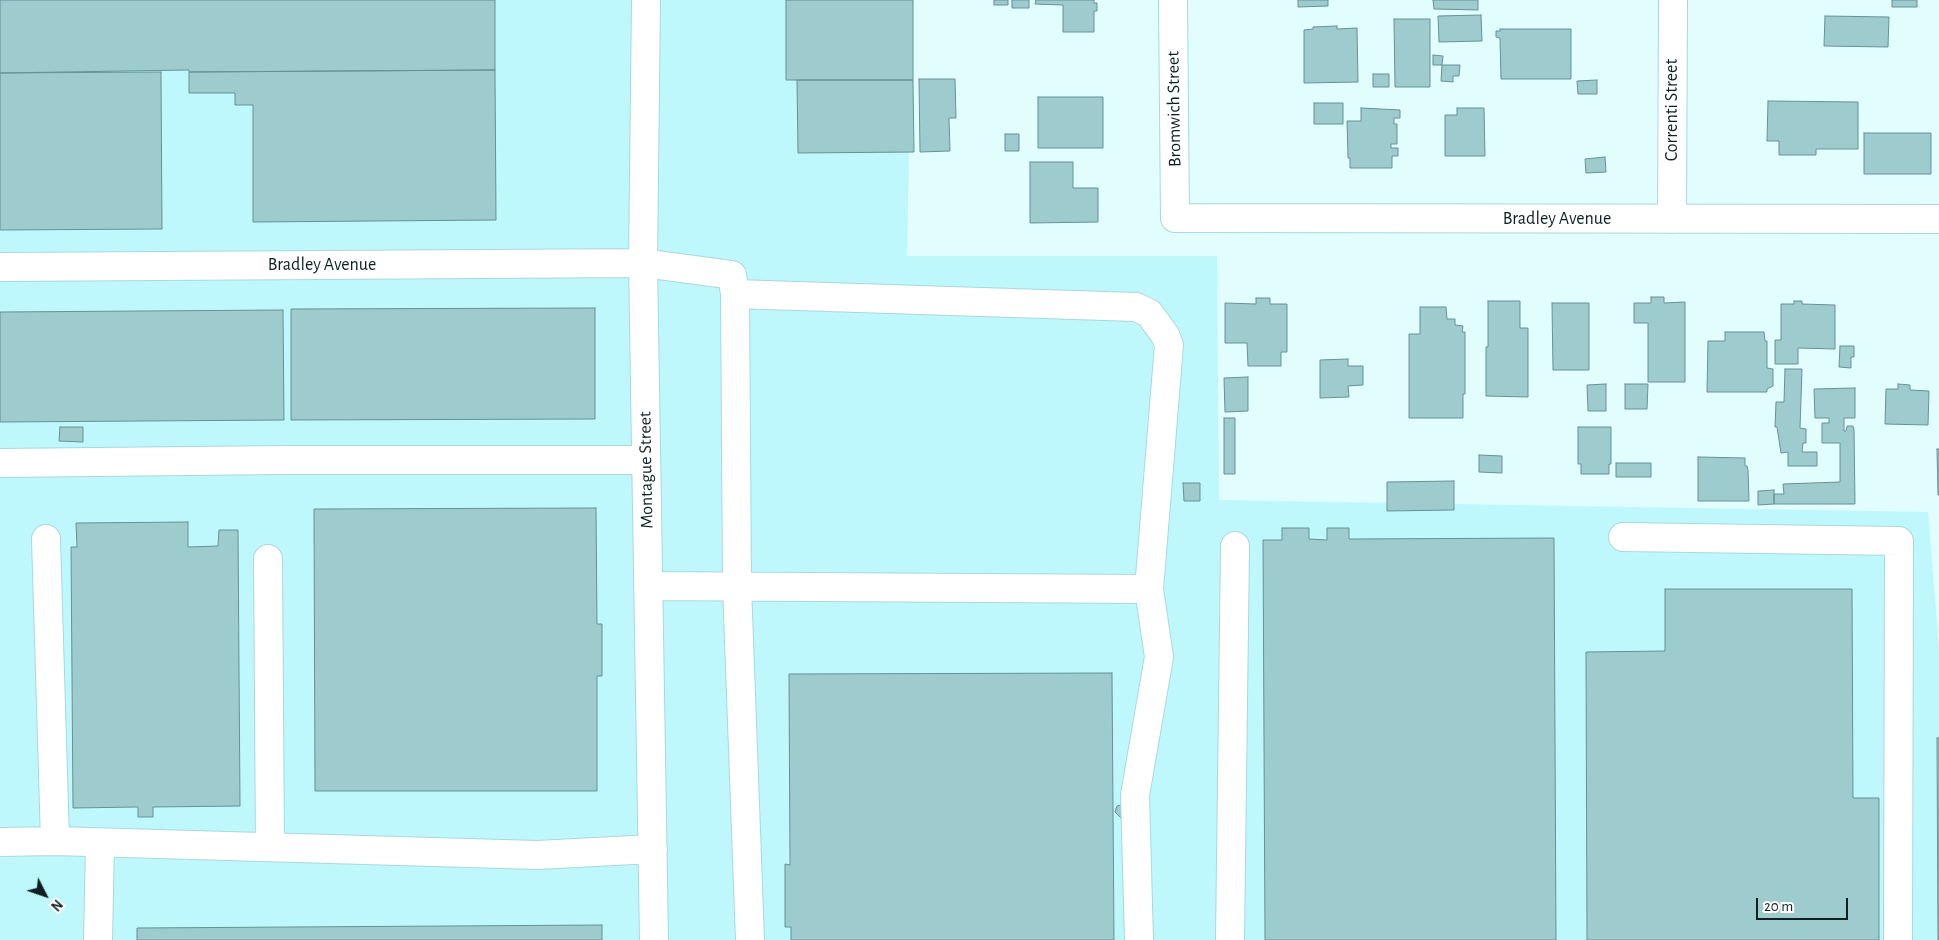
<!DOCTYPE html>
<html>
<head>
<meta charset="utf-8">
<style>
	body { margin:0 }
	#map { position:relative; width:1939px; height:940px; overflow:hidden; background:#e1fdfe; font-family:"Alegreya Sans",sans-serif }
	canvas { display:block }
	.north { position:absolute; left:20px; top:870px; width:50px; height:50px; -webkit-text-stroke:4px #fff; paint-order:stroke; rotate:131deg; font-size:14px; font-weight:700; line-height:20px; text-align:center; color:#0e2021 }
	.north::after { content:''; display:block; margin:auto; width:18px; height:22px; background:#0e2021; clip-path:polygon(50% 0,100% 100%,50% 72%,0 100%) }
	.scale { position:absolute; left:1756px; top:898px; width:92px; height:22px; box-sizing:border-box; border:2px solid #0e2021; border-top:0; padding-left:6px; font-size:15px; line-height:18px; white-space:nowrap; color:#0e2021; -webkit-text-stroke:4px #fff; paint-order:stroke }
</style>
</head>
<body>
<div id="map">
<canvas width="1939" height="940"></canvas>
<div class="north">N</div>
<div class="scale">20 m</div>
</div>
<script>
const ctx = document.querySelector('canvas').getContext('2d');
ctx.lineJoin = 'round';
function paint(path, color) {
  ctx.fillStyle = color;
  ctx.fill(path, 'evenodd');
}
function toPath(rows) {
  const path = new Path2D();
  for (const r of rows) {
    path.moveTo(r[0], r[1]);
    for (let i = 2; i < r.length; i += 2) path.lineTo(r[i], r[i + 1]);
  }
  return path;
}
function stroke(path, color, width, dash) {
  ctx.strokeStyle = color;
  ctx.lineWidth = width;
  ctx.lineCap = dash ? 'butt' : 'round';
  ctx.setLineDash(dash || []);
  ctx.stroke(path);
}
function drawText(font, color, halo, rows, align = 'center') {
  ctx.font = font + ' "Alegreya Sans",sans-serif';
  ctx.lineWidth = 4;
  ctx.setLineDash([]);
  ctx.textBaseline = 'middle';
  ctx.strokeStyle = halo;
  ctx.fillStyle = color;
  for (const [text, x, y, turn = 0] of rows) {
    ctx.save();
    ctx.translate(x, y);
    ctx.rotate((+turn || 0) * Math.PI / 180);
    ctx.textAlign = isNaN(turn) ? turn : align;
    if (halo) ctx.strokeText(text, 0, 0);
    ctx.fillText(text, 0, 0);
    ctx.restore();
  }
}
const built = toPath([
	[0,0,912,0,907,256,1217,256,1219,500,1928,512,1939,649,1939,940,0,940]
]);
const building = toPath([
	[0,0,495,0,495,70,189,72,189,70,0,73,0,0],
	[786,0,913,0,913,80,786,80,786,0],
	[994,0,1008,0,1008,5,994,5,994,0],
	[1012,0,1029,0,1029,8,1012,8,1012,0],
	[1036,0,1094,0,1094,3,1097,3,1097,11,1094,11,1094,32,1063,32,1063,5,1035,4,1036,0],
	[1298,0,1328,0,1328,6,1298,7,1298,0],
	[1433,0,1478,0,1478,10,1434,9,1433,0],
	[1892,0,1917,0,1917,7,1892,7,1892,0],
	[1481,15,1482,41,1439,42,1438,16,1481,15],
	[1825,16,1889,17,1888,47,1824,46,1825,16],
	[1394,19,1430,19,1430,87,1395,87,1394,19],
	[1337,26,1337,29,1357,28,1358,82,1304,83,1304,30,1313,29,1313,27,1337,26],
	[1500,29,1571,29,1571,79,1501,79,1500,38,1496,37,1496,31,1500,31,1500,29],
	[1433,55,1443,56,1442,65,1460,65,1459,76,1453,76,1453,82,1441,81,1442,65,1433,65,1433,55],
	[495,70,496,220,253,222,253,105,235,105,235,93,189,93,189,72,495,70],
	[161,72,162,229,0,230,0,73,161,72],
	[1373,74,1389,74,1389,87,1373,87,1373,74],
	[919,79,955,79,956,118,949,118,950,151,920,152,919,79],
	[797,80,913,80,914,152,798,153,797,80],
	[1597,80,1597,94,1578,94,1577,81,1597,80],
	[1038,97,1103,97,1103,148,1038,148,1038,97],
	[1768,101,1858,102,1858,149,1816,149,1816,155,1779,155,1779,141,1767,141,1768,101],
	[1314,103,1343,103,1343,124,1314,124,1314,103],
	[1361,108,1400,110,1400,118,1394,118,1394,124,1397,124,1397,144,1391,144,1391,148,1398,148,1398,156,1392,156,1392,168,1350,168,1350,158,1348,158,1347,121,1361,121,1361,108],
	[1457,108,1484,108,1485,156,1445,156,1445,115,1457,115,1457,108],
	[1864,133,1931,133,1931,174,1864,174,1864,133],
	[1005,134,1019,134,1019,151,1005,151,1005,134],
	[1605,157,1606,172,1586,173,1585,159,1605,157],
	[1030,162,1073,162,1073,188,1098,188,1098,222,1030,223,1030,162],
	[1651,297,1664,297,1664,303,1685,302,1685,382,1648,382,1648,323,1634,323,1634,303,1651,303,1651,297],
	[1256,298,1270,298,1270,304,1287,304,1287,352,1281,352,1281,366,1248,366,1247,343,1225,343,1225,303,1256,304,1256,298],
	[1488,301,1520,301,1520,328,1528,328,1528,397,1486,396,1486,347,1488,347,1488,301],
	[1794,301,1802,301,1802,304,1835,305,1835,349,1798,348,1798,364,1775,364,1775,340,1781,340,1781,304,1794,304,1794,301],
	[1552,303,1589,303,1589,370,1553,370,1552,303],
	[1420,307,1446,307,1447,319,1455,319,1455,325,1463,326,1462,332,1465,332,1465,394,1463,394,1463,418,1409,418,1409,334,1420,334,1420,307],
	[595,308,595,419,291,420,291,309,595,308],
	[283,310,284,420,0,422,0,312,283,310],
	[1725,332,1764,332,1765,341,1767,341,1767,368,1773,369,1773,386,1767,389,1767,392,1707,392,1708,341,1725,341,1725,332],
	[1840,346,1854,346,1854,357,1851,357,1851,368,1839,367,1840,346],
	[1348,359,1348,366,1363,366,1363,385,1348,386,1349,397,1320,398,1320,360,1348,359],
	[1785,369,1802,369,1800,428,1806,429,1806,443,1803,443,1802,452,1817,452,1817,466,1788,466,1788,452,1781,453,1777,427,1775,427,1776,402,1784,402,1785,369],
	[1248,377,1248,411,1225,412,1224,378,1248,377],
	[1606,384,1606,411,1588,411,1587,385,1606,384],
	[1625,384,1648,384,1647,409,1625,409,1625,384],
	[1898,384,1910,385,1910,390,1929,391,1928,425,1885,424,1886,389,1898,389,1898,384],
	[1855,388,1855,418,1844,418,1844,431,1846,431,1847,426,1853,426,1854,430,1855,504,1774,504,1774,494,1784,494,1783,484,1840,482,1840,443,1822,443,1822,423,1829,423,1829,418,1815,418,1814,389,1855,388],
	[1224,418,1235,418,1235,474,1224,474,1224,418],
	[60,427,83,427,83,442,59,441,60,427],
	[1578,427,1611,427,1611,464,1609,464,1609,474,1581,474,1581,464,1578,464,1578,427],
	[1937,449,1939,449,1939,495,1938,495,1937,449],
	[1479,455,1502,456,1502,473,1479,472,1479,455],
	[1698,457,1745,458,1745,466,1747,466,1748,470,1749,501,1698,501,1698,457],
	[1616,463,1651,463,1651,477,1616,477,1616,463],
	[1454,481,1454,510,1387,511,1387,482,1454,481],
	[1183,483,1200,483,1200,501,1184,501,1183,483],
	[1774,490,1774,504,1758,505,1758,491,1774,490],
	[596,508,597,624,602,624,602,676,597,676,597,791,315,791,314,509,596,508],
	[188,522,188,547,218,546,219,530,238,530,240,806,153,807,153,817,138,817,138,807,73,808,71,547,77,547,76,523,188,522],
	[1282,528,1309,528,1309,539,1327,540,1327,528,1349,528,1349,539,1554,538,1556,940,1265,940,1263,540,1282,540,1282,528],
	[1665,589,1852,589,1853,798,1879,798,1879,940,1587,940,1586,652,1665,651,1665,589],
	[1112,673,1114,940,791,940,791,927,785,927,785,864,790,865,789,674,1112,673],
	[1937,738,1939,738,1939,940,1938,940,1937,738],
	[1124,804,1125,817,1121,818,1115,812,1117,806,1124,804],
	[602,925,602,940,137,940,137,928,602,925]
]);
const minor = toPath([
	[646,0,643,263,654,940],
	[1173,0,1175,218,1939,219],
	[1672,219,1673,0],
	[0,267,643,263,732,275,735,294,737,586,750,940],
	[735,294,1136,307,1149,313,1165,335,1169,345,1149,589],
	[0,463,285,460,646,460],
	[1623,537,1899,541,1898,940],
	[46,539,55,841],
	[268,559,270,847],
	[648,586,1149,589,1159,657,1135,795,1139,940],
	[0,842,55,841,537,855,653,849],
	[98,940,100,843],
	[1230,940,1235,546]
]);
const streetNames = [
	["Bromwich Street",1174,109,-91],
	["Correnti Street",1672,110,-90],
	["Bradley Avenue",1557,219],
	["Bradley Avenue",322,265],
	["Montague Street",646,470,-91]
];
paint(built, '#bff8fc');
paint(building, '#9dcbce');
stroke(building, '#679295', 1);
stroke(minor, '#aad8db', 30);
stroke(minor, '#fff', 28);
drawText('18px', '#0e2021', '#fff', streetNames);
</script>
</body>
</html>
